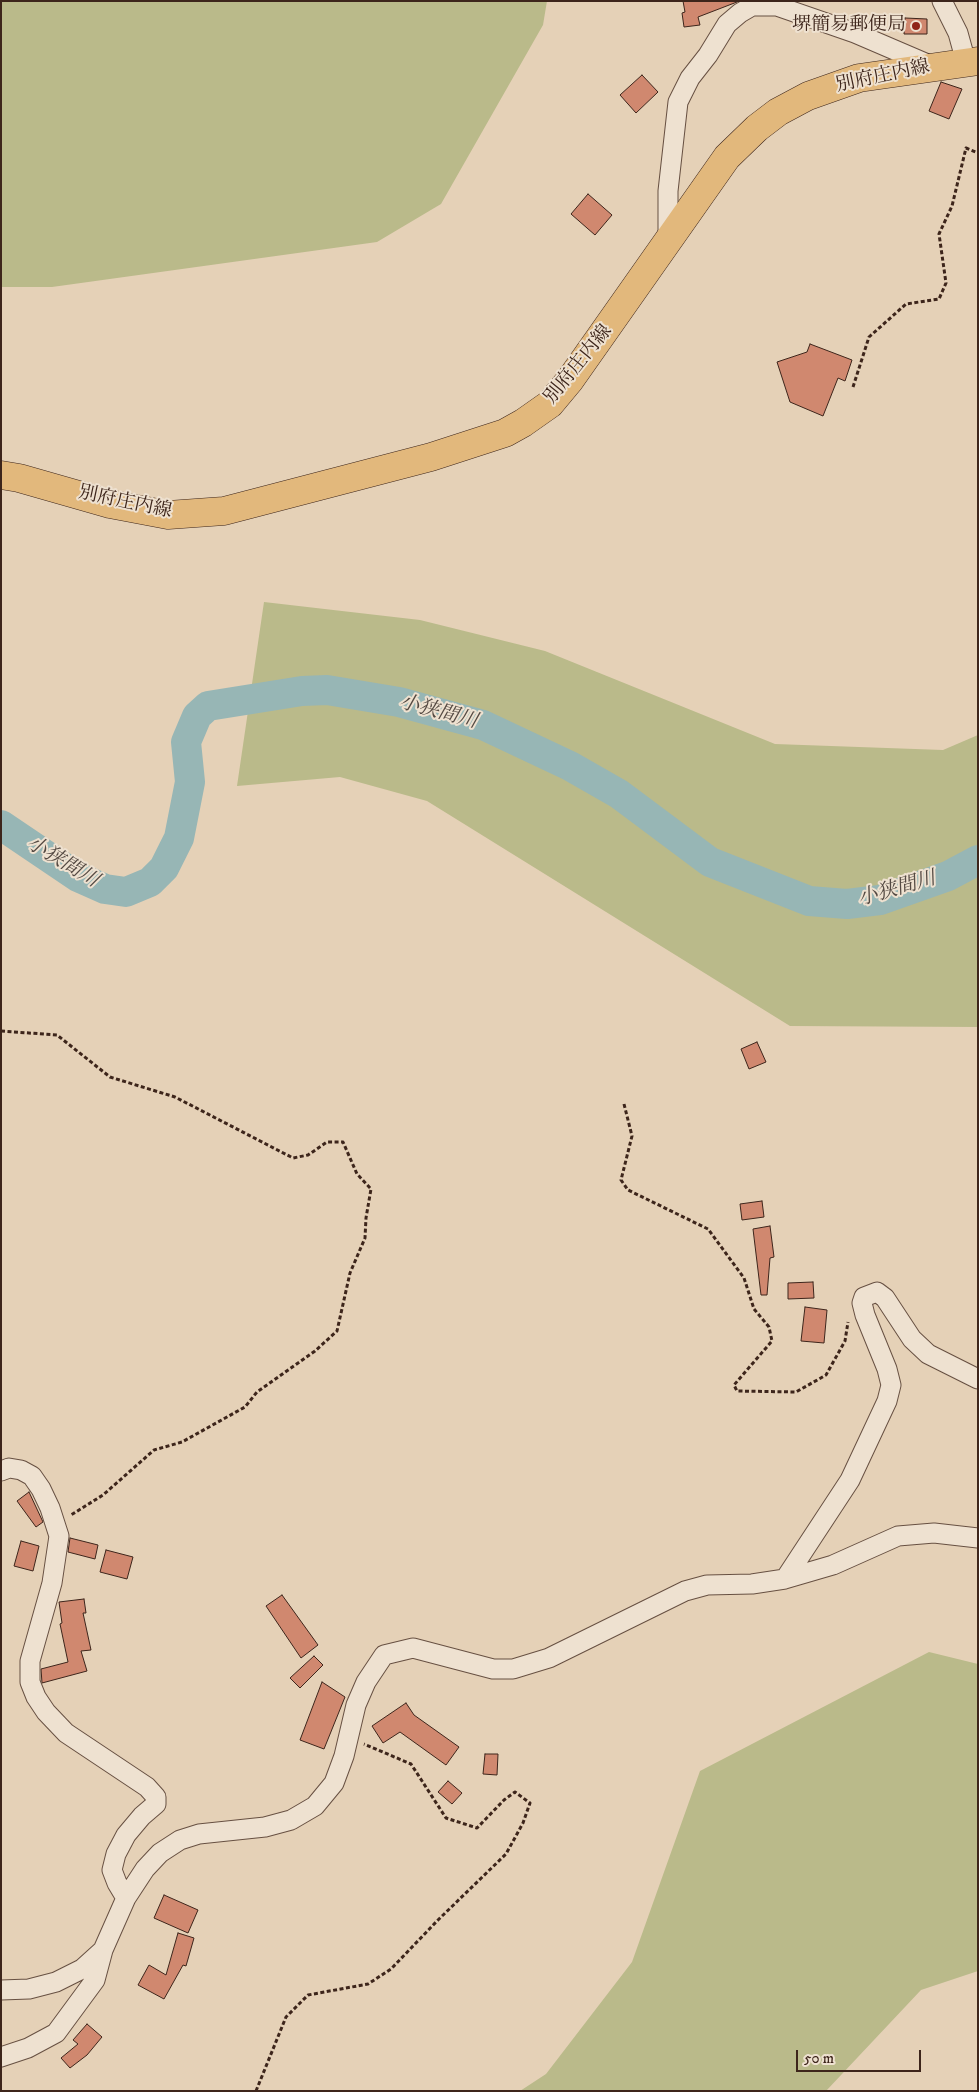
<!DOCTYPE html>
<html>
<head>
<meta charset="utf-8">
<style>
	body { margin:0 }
	#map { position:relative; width:979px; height:2092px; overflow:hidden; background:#e5d1b7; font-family:"IM FELL DW Pica",serif }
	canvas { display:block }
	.frame { position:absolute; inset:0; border:2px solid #3d251b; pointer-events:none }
	.scale { position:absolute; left:796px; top:2050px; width:125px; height:22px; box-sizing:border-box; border:2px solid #3d251b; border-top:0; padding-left:6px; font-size:15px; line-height:18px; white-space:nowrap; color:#3d251b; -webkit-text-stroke:4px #eee1d0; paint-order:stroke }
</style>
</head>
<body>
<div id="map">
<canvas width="979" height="2092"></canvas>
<div class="frame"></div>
<div class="scale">50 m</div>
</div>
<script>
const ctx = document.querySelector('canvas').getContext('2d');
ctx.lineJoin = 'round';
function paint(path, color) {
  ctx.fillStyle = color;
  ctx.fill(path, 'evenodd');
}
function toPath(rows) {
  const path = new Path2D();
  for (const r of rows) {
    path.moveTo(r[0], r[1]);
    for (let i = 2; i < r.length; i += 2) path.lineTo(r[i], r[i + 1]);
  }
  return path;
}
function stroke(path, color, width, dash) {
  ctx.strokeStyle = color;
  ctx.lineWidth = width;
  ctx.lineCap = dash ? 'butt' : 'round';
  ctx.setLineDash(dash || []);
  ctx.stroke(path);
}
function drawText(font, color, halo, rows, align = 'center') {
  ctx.font = font + ' "IM FELL DW Pica","Noto Serif JP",serif';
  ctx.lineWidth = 4;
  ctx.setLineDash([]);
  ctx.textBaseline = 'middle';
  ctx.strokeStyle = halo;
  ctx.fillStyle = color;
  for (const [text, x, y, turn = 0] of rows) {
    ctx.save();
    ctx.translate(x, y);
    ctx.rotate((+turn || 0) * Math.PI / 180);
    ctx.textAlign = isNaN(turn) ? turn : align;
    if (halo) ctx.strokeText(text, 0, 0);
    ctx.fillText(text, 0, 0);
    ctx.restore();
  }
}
const green = toPath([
	[1,1,547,1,543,25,441,204,377,242,52,287,1,287],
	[264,602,420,620,545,651,775,744,943,750,978,735,978,1027,790,1026,427,801,340,777,237,786],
	[929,1652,978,1664,978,1971,921,1990,826,2091,520,2091,546,2074,632,1962,700,1771]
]);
const river = toPath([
	[1,825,78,877,105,889,126,892,150,882,164,868,179,838,190,782,186,742,197,716,208,706,302,691,327,690,399,702,483,725,570,766,619,794,710,862,809,901,847,904,880,900,948,876,978,860]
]);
const building = toPath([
	[683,1,737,1,737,2,698,17,700,25,684,27,682,13,685,12,683,1],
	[905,18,927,19,927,34,904,34,905,18],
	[642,75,658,92,636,113,620,95,642,75],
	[941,82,962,89,949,119,929,111,941,82],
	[588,194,612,215,595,235,571,214,588,194],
	[810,344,852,360,845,381,838,378,823,416,790,402,777,362,807,352,810,344],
	[757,1042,766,1062,749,1069,741,1049,757,1042],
	[762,1201,764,1217,742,1220,740,1204,762,1201],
	[770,1226,774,1257,770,1258,767,1295,761,1295,753,1229,770,1226],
	[813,1282,814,1298,788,1299,788,1283,813,1282],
	[805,1307,827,1310,824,1343,801,1341,805,1307],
	[29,1492,43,1522,36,1527,17,1501,29,1492],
	[70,1538,98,1545,95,1559,68,1552,70,1538],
	[21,1541,39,1546,33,1571,14,1566,21,1541],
	[106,1550,133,1557,127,1579,100,1572,106,1550],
	[282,1595,318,1645,301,1658,266,1606,282,1595],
	[84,1599,86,1613,83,1613,91,1650,81,1651,87,1671,42,1683,41,1669,68,1662,60,1624,62,1623,59,1602,84,1599],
	[314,1656,323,1665,300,1688,290,1678,314,1656],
	[322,1682,345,1697,324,1749,300,1740,322,1682],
	[406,1703,414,1715,459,1747,446,1765,400,1732,383,1743,372,1726,406,1703],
	[485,1754,498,1754,497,1775,483,1774,485,1754],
	[448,1781,462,1793,452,1804,438,1792,448,1781],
	[164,1895,198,1910,188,1933,154,1918,164,1895],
	[178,1933,194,1938,186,1966,183,1965,164,1999,138,1985,149,1965,166,1975,178,1933],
	[87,2024,102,2037,87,2055,70,2068,61,2058,78,2044,73,2040,87,2024]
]);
const path = toPath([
	[853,387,869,337,906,304,939,299,946,283,939,234,952,206,966,148,978,153],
	[1,1031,57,1035,110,1077,175,1097,293,1158,308,1155,327,1142,343,1142,357,1174,371,1189,366,1218,365,1238,350,1273,337,1331,315,1351,257,1392,245,1407,182,1442,154,1450,103,1495,71,1515],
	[624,1104,632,1136,621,1180,628,1190,708,1229,744,1278,754,1309,769,1327,772,1341,734,1385,737,1391,796,1392,826,1375,845,1341,848,1322],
	[256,2091,286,2017,308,1995,368,1984,391,1969,438,1920,506,1854,523,1823,530,1803,515,1792,504,1800,477,1828,446,1818,411,1764,364,1744]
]);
const minor = toPath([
	[942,1,958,33,966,62],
	[668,238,668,191,678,102,690,78,708,55,727,24,740,13,752,6,777,6,855,33,932,66],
	[1,1471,9,1468,21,1470,32,1476,41,1489,50,1508,59,1536,52,1583,30,1661,30,1682,36,1697,46,1712,66,1733,147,1787,156,1797,156,1804,142,1816,126,1835,116,1854,112,1870,117,1883,126,1898],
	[785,1579,850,1480,887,1401,891,1385,887,1369,865,1315,862,1303,864,1297,877,1292,885,1298,912,1339,928,1354,978,1379],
	[1,1990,29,1989,56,1982,82,1969,103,1950],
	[1,2057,28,2048,56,2033,95,1980,103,1950,126,1898,145,1869,160,1853,180,1840,199,1834,265,1827,291,1820,315,1806,334,1783,344,1756,356,1705,366,1682,384,1655,413,1648,493,1669,513,1669,549,1658,685,1591,707,1585,752,1584,785,1579,833,1565,898,1536,934,1533,978,1538]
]);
const primary = toPath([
	[1,475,19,478,110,504,168,515,224,511,431,457,505,433,523,423,550,404,570,380,727,157,757,128,778,112,808,96,859,78,978,61]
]);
const markers = [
	[916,26,5,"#8f2418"]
];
const poiNames = [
	["堺簡易郵便局",906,26]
];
const streetNames = [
	["別府庄内線",883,77,-12],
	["別府庄内線",579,365,-51],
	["別府庄内線",125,503,12]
];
const waterNames = [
	["小狭間川",438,713,15],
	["小狭間川",62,863,31],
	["小狭間川",897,890,-16]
];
paint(green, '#baba8a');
stroke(river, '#97b6b5', 30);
paint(building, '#d0886f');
stroke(building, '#3d251b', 1);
stroke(minor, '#675042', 21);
stroke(primary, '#3d251b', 29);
stroke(path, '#3d251b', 3, [4, 2.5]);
stroke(minor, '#eee1d0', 19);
stroke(primary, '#e2b87c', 28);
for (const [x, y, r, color] of markers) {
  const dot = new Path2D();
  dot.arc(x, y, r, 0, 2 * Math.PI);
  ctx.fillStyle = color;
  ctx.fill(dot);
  stroke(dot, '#eee1d0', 2);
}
drawText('19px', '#3d251b', '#eee1d0', poiNames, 'right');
drawText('19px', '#3d251b', '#eee1d0', streetNames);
drawText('italic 20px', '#544942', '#eee1d0', waterNames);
</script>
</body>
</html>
